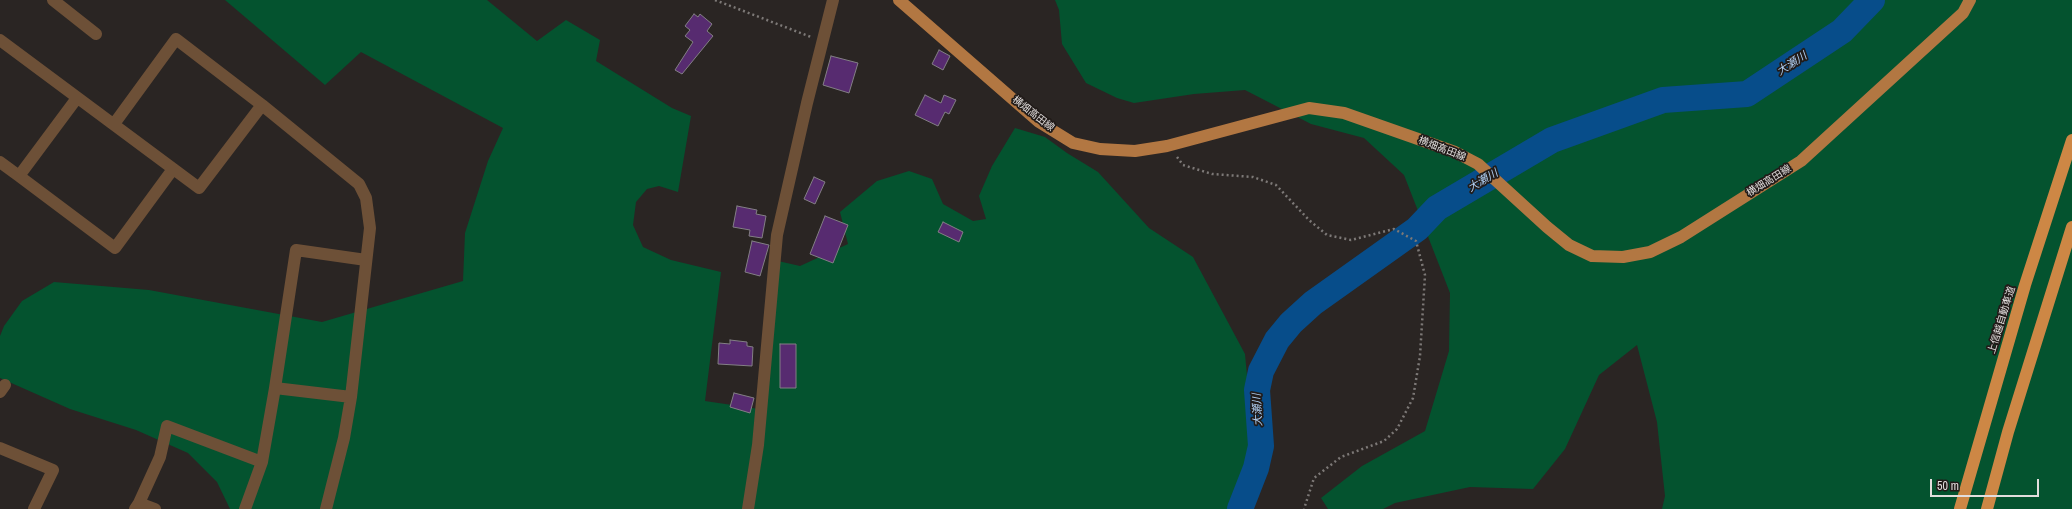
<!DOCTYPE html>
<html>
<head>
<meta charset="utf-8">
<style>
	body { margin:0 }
	#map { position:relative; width:2072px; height:509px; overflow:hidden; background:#2a2523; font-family:"Archivo Narrow",sans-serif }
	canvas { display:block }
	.scale { position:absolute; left:1930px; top:479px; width:109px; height:18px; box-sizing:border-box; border:2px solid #e2dedd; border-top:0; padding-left:5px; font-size:12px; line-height:14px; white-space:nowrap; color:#e2dedd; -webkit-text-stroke:3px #211b19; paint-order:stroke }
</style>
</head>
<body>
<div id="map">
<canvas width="2072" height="509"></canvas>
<div class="scale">50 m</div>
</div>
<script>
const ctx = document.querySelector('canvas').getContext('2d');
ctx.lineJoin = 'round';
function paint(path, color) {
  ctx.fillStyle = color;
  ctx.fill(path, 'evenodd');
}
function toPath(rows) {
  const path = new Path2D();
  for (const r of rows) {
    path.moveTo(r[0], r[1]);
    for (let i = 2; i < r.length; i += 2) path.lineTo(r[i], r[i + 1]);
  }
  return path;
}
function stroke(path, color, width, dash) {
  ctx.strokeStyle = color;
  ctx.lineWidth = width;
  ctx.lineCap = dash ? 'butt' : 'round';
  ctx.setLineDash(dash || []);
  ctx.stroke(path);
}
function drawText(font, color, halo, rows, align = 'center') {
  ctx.font = font + ' "Archivo Narrow","Noto Sans JP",sans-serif';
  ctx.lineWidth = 3.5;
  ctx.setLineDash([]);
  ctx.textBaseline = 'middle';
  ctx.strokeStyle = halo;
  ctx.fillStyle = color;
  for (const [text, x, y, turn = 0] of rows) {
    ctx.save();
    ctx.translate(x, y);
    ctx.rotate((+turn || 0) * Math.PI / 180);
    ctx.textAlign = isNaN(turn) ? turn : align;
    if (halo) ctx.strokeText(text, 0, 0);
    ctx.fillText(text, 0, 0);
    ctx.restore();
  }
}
const green = toPath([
	[225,0,487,0,537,41,566,20,600,40,596,61,672,108,691,116,678,192,659,186,647,189,636,202,633,225,643,247,671,260,721,272,705,401,759,409,778,261,800,266,848,244,840,212,877,181,909,171,932,179,943,204,973,221,986,219,979,196,992,166,1015,128,1045,137,1067,153,1098,172,1149,228,1193,257,1245,354,1254,452,1252,509,230,509,217,482,188,453,136,430,70,409,0,378,0,336,4,326,22,301,54,282,149,290,322,322,463,281,465,233,488,161,503,128,361,52,325,85],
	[1055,0,2072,0,2072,509,1662,509,1665,496,1657,422,1637,345,1599,375,1565,449,1533,489,1470,487,1395,503,1383,509,1328,509,1321,498,1362,466,1425,431,1449,351,1450,293,1404,175,1364,138,1311,124,1245,90,1194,94,1134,103,1117,98,1086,83,1062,44,1059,10]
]);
const river = toPath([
	[1240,509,1256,468,1261,446,1257,390,1261,371,1277,340,1291,323,1313,303,1417,229,1437,208,1552,140,1663,100,1747,94,1842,31,1872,0]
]);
const building = toPath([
	[694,14,698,17,700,14,712,24,707,31,713,36,682,74,675,70,693,42,685,36,690,30,685,26,694,14],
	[939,50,950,56,943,70,932,64,939,50],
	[831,56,858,63,849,93,823,85,831,56],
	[925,95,941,103,944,95,956,100,949,114,945,112,938,126,915,115,925,95],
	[814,177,825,182,815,204,804,199,814,177],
	[737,206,757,210,756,214,766,216,762,238,749,236,750,230,733,227,737,206],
	[825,216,848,225,833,263,810,254,825,216],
	[943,222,963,232,959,242,938,232,943,222],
	[752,241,769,245,760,276,745,272,752,241],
	[730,340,747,342,747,346,753,347,752,366,718,364,719,343,730,344,730,340],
	[780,344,796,344,796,388,780,388,780,344],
	[734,393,754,398,750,413,730,407,734,393]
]);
const path = toPath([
	[715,0,811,37],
	[1177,157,1183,165,1212,174,1253,177,1276,185,1309,220,1327,235,1351,240,1394,229,1416,241,1425,275,1420,356,1413,398,1397,429,1384,441,1341,457,1314,478,1304,509]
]);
const minor = toPath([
	[53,0,96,34],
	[0,40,199,188,262,105,359,184,366,198,370,228,351,397,344,438,326,509],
	[114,124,176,39,262,105],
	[0,162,19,176,77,98],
	[19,176,115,248,173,169],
	[275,388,296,250,366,260],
	[0,392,5,385],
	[0,448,53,470,34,509],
	[139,503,160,457,167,426,262,462],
	[135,509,139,503,155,509],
	[245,509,262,462,275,388,351,397],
	[748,509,758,445,777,235,807,103,833,0]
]);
const major = toPath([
	[899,0,1039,122,1073,143,1100,149,1135,151,1167,146,1309,108,1344,113,1455,152,1478,164,1547,227,1569,245,1592,256,1623,257,1650,252,1681,237,1801,161,1963,13,1970,0]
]);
const highway = toPath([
	[1960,509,2025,285,2072,140],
	[1987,509,2008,432,2072,227]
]);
const streetNames = [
	["横畑高田線",1033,114,38],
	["横畑高田線",1442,149,21],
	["横畑高田線",1769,181,-32],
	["上信越自動車道",2002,320,-73]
];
const waterNames = [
	["大瀬川",1792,64,-33],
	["大瀬川",1483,181,-31],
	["大瀬川",1258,410,-93]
];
paint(green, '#04532f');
stroke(river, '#074d8a', 26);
paint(building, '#572b70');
stroke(building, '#837f85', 1);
stroke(path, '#7d7977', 2.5, [2, 3]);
stroke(minor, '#6d5037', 12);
stroke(major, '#b27742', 12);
stroke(highway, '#cd8745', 12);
drawText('10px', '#e2dedd', '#211b19', streetNames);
drawText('italic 11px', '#afcef1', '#211b19', waterNames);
</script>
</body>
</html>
